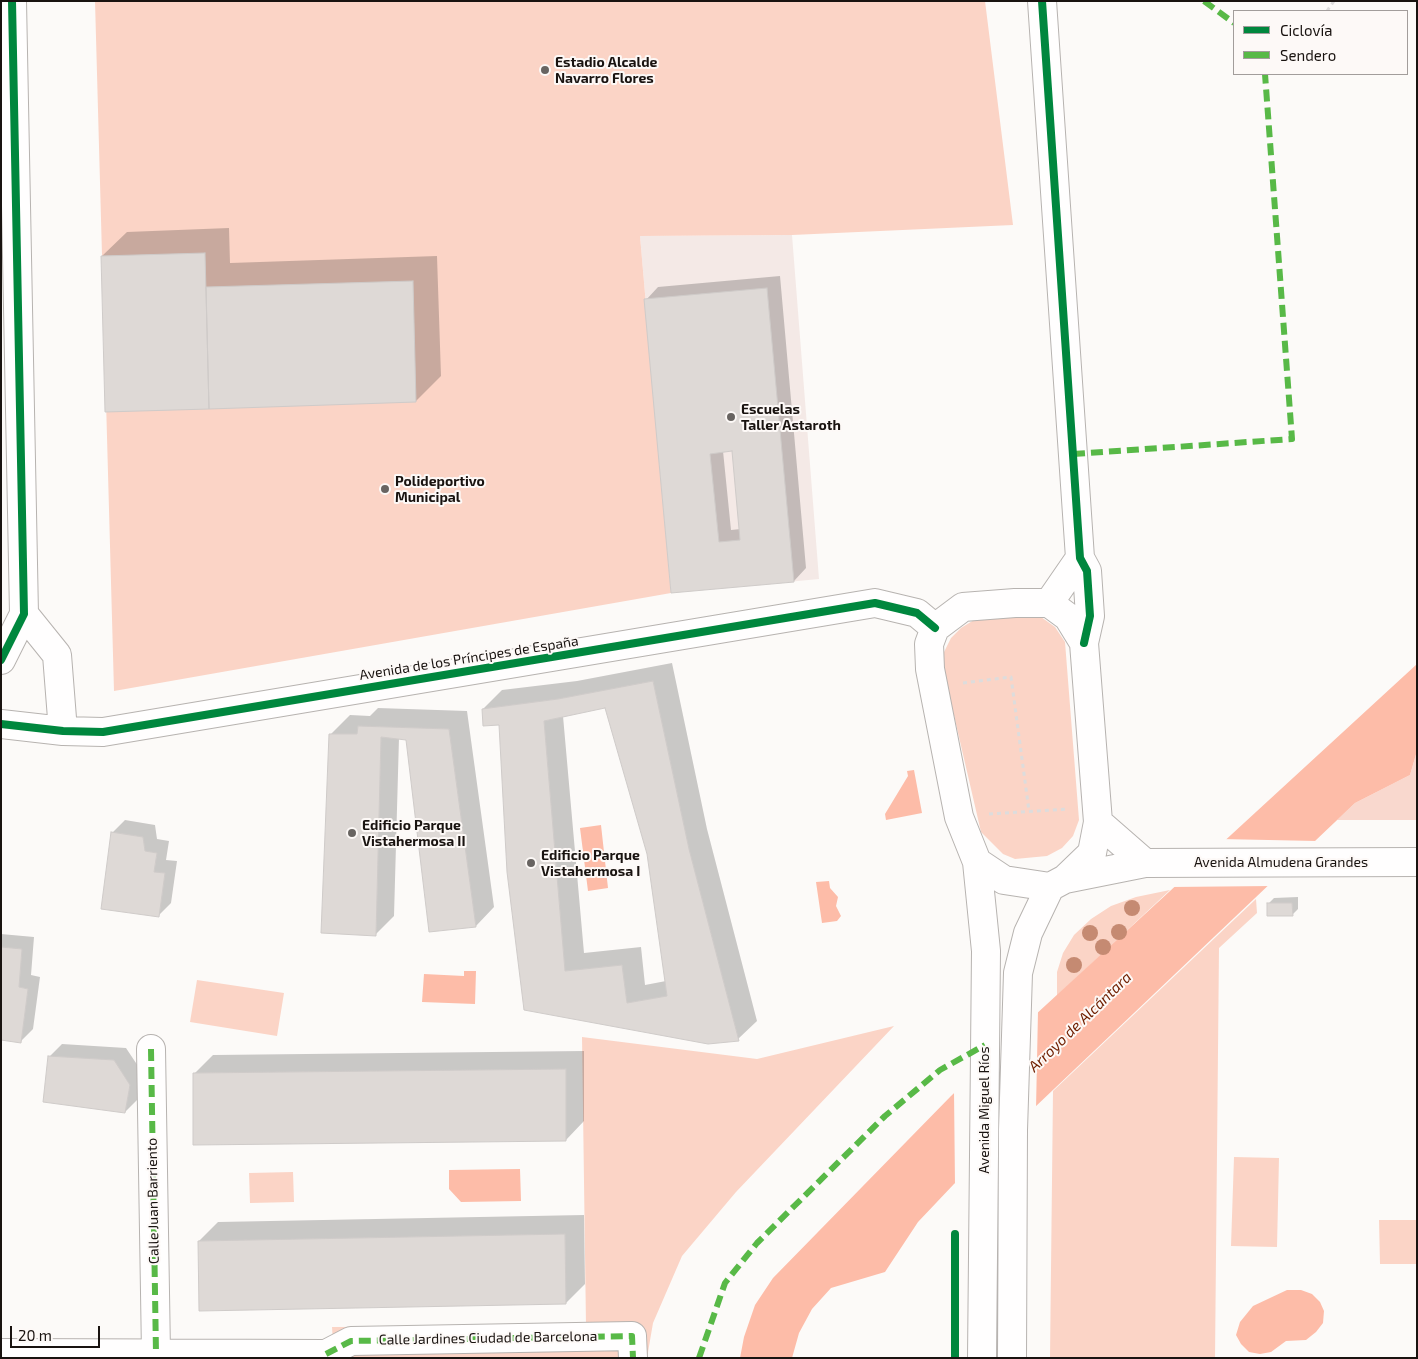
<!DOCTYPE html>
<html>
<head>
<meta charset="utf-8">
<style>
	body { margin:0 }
	#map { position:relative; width:1418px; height:1359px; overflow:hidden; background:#fcfaf8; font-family:"Exo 2",sans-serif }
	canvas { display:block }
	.frame { position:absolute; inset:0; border:2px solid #191310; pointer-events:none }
	.legend { position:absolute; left:1233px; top:10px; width:175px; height:65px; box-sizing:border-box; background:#fdf9f7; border:1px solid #a29d9b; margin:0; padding:6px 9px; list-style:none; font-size:15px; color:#191310 }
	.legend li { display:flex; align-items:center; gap:10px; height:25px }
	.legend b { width:25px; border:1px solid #a29d9b }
	.scale { position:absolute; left:10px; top:1326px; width:90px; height:22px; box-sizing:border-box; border:2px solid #191310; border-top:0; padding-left:6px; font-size:15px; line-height:18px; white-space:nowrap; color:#191310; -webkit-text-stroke:4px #fdf9f7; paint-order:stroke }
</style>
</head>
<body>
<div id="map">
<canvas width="1418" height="1359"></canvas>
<div class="frame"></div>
<ul class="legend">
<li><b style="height:6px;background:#00873e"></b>Ciclovía</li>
<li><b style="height:6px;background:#58b947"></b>Sendero</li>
</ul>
<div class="scale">20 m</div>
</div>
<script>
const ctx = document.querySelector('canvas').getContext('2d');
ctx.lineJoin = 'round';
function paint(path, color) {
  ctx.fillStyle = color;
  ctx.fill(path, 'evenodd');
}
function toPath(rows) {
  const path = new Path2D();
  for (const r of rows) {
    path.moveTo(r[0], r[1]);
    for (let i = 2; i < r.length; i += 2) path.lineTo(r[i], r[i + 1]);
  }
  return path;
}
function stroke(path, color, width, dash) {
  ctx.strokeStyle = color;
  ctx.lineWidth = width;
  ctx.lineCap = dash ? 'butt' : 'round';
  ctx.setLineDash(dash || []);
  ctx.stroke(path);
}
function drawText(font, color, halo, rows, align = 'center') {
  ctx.font = font + ' "Exo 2",sans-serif';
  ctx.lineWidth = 4;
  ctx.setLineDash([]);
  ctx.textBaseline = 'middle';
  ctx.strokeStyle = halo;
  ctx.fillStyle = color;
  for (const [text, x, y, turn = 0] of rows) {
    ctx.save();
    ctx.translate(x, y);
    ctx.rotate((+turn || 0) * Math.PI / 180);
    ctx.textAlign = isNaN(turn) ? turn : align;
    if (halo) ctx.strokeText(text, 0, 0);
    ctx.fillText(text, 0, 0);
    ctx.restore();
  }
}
const built = toPath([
	[792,235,819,579,671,593,640,236]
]);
const green = toPath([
	[95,1,985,1,1013,225,792,235,640,236,671,593,114,691],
	[1025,614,1041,617,1055,627,1065,642,1079,820,1073,836,1062,848,1047,856,1015,859,1003,854,981,832,943,668,944,652,951,638,961,628,974,620],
	[1170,890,1057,996,1057,972,1063,953,1074,935,1091,919,1111,906,1136,897],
	[1256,899,1257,913,1219,948,1215,1358,1050,1358,1053,1091],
	[197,980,284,993,277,1036,190,1022],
	[894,1026,736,1192,682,1256,653,1323,647,1358,334,1358,332,1327,586,1326,582,1037,757,1059],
	[1234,1157,1279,1158,1277,1247,1231,1246],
	[293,1172,294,1202,250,1203,249,1173],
	[1379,1220,1417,1220,1417,1264,1380,1264]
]);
const forest = toPath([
	[1417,751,1417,820,1337,820,1355,803,1410,775]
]);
const water = toPath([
	[1417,664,1417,751,1410,775,1355,803,954,1184,918,1222,885,1272,831,1288,812,1309,799,1333,792,1358,740,1358,744,1337,755,1305,773,1278,951,1096,1034,1016],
	[914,770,922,813,886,820,885,814,908,776,907,771],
	[601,825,608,888,588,891,580,828],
	[829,881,830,888,838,897,836,906,841,916,837,921,822,923,816,882],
	[464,971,476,971,475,1004,422,1002,424,974,464,976],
	[520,1169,521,1201,461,1202,449,1189,449,1170],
	[1287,1290,1301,1290,1312,1294,1320,1302,1324,1311,1323,1323,1316,1332,1306,1340,1286,1341,1271,1352,1260,1354,1249,1352,1241,1344,1236,1335,1240,1322,1253,1306]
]);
const pier = toPath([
	[1220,839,1317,841,1271,886,1170,887],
	[1038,1011,1036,1109,955,1185,954,1091]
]);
const shadow = toPath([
	[229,228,230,263,437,256,441,376,416,401,106,411,102,256,127,232],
	[780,276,806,568,794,581,673,592,646,300,658,287],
	[734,450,741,529,731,530,723,451],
	[672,663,707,829,757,1021,738,1039,525,1009,500,724,483,709,502,690,577,681],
	[606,706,648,853,666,981,645,985,641,947,584,953,563,716],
	[378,708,467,711,494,907,476,926,407,739,399,738,394,916,375,935,331,734,350,715,370,716],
	[125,820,155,825,157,839,169,841,166,860,177,861,171,903,158,916,112,833],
	[1298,897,1298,909,1292,915,1268,904,1274,898],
	[1,934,34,937,31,975,40,977,33,1029,21,1041,1,1039],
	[62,1044,126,1048,142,1072,138,1099,125,1112,49,1057],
	[584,1051,584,1121,566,1140,194,1074,213,1055],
	[584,1215,585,1284,566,1303,199,1241,218,1222]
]);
const building = toPath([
	[205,253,209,409,105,412,101,256,205,253],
	[413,281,416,402,209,409,206,287,413,281],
	[767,288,794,582,671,593,644,299,767,288],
	[732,451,740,540,719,542,710,454,732,451],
	[653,681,689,849,739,1041,708,1044,524,1010,507,872,499,725,483,726,482,709,558,699,653,681],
	[605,708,647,854,667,996,627,1003,622,965,565,971,544,721,605,708],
	[358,726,449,729,476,927,429,932,406,740,381,737,376,936,321,933,329,734,357,734,358,726],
	[111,832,143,837,145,851,157,853,154,872,165,873,159,917,101,909,111,832],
	[1267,903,1292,903,1293,916,1267,916,1267,903],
	[1,947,22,949,19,987,28,989,21,1043,1,1040,1,947],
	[48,1056,114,1060,130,1085,125,1113,43,1102,48,1056],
	[566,1069,566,1141,193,1145,193,1073,566,1069],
	[565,1234,566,1304,199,1311,198,1241,565,1234]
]);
const path = toPath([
	[1327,11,1334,1],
	[963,683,1011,677,1029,811],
	[989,814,1067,809]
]);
const minor = toPath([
	[1042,1,1080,558,1087,571,1090,616,1084,643],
	[1015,603,1049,603,1068,617,1084,643,1098,822,1092,853,1065,879,1050,887,1004,880,977,862,959,817,930,669,929,644,935,628,963,607,1015,603],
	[1049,603,1080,558],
	[24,614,57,655,63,731],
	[1,660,24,614,12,1],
	[1,724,63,731,103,732,875,603,917,613,935,628],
	[1098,822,1145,863],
	[977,862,986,951,982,1358],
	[1065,879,1145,863,1417,862],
	[151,1049,156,1353],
	[1,1353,326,1354,351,1341,632,1336,633,1358],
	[1012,1358,1013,1130,1018,973,1028,933,1050,887]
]);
const quiet = toPath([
	[1204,1,1234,23],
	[1073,454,1292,439,1265,74],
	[151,1049,156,1353],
	[326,1354,351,1341,632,1336,633,1358],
	[699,1358,725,1283,757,1243,885,1116,940,1070,985,1045]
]);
const cycleway = toPath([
	[1042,1,1080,558,1087,571,1090,616,1084,643],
	[1,660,24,614,12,1],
	[1,724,63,731,103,732,875,603,917,613,935,628],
	[955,1234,955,1358]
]);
const trees = [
	[1132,908],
	[1119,932],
	[1090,933],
	[1103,947],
	[1074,965]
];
const markers = [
	[545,70,5,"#686461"],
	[731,417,5,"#686461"],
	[385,489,5,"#686461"],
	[352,833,5,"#686461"],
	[531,863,5,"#686461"]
];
const poiNames = [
	["Estadio Alcalde",555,62],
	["Navarro Flores",555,78],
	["Escuelas",741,409],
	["Taller Astaroth",741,425],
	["Polideportivo",395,481],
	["Municipal",395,497],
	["Edificio Parque",362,825],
	["Vistahermosa II",362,841],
	["Edificio Parque",541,855],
	["Vistahermosa I",541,871]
];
const streetNames = [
	["Avenida de los Príncipes de España",469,658,-9],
	["Avenida Almudena Grandes",1281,862],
	["Avenida Miguel Ríos",984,1110,-90],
	["Calle Juan Barriento",153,1201,-91],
	["Calle Jardines Ciudad de Barcelona",488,1338,-1]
];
const waterNames = [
	["Arroyo de Alcántara",1080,1022,-44]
];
paint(built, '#f4e9e6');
paint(green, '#fbd4c6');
paint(forest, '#f9d8ce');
paint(water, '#fdbca8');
paint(pier, '#fcfaf8');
paint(shadow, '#0003');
paint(building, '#ded9d6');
stroke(building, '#cfcbc9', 1);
stroke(minor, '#b7b3b0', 30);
stroke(path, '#dddcdc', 3, [4, 4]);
stroke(minor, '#fffefe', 28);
stroke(quiet, '#58b947', 6, [12, 6]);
stroke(cycleway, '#00873e', 8);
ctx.fillStyle = '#c58a72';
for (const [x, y] of trees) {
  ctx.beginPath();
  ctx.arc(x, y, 8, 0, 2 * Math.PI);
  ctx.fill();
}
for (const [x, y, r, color] of markers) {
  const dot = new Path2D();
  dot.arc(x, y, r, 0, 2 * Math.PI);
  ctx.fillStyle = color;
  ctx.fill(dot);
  stroke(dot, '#fdf9f7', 2);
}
drawText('bold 14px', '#191310', '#fdf9f7', poiNames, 'left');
drawText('14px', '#191310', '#fdf9f7', streetNames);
drawText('italic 15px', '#712103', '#fdf9f7', waterNames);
</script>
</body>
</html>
